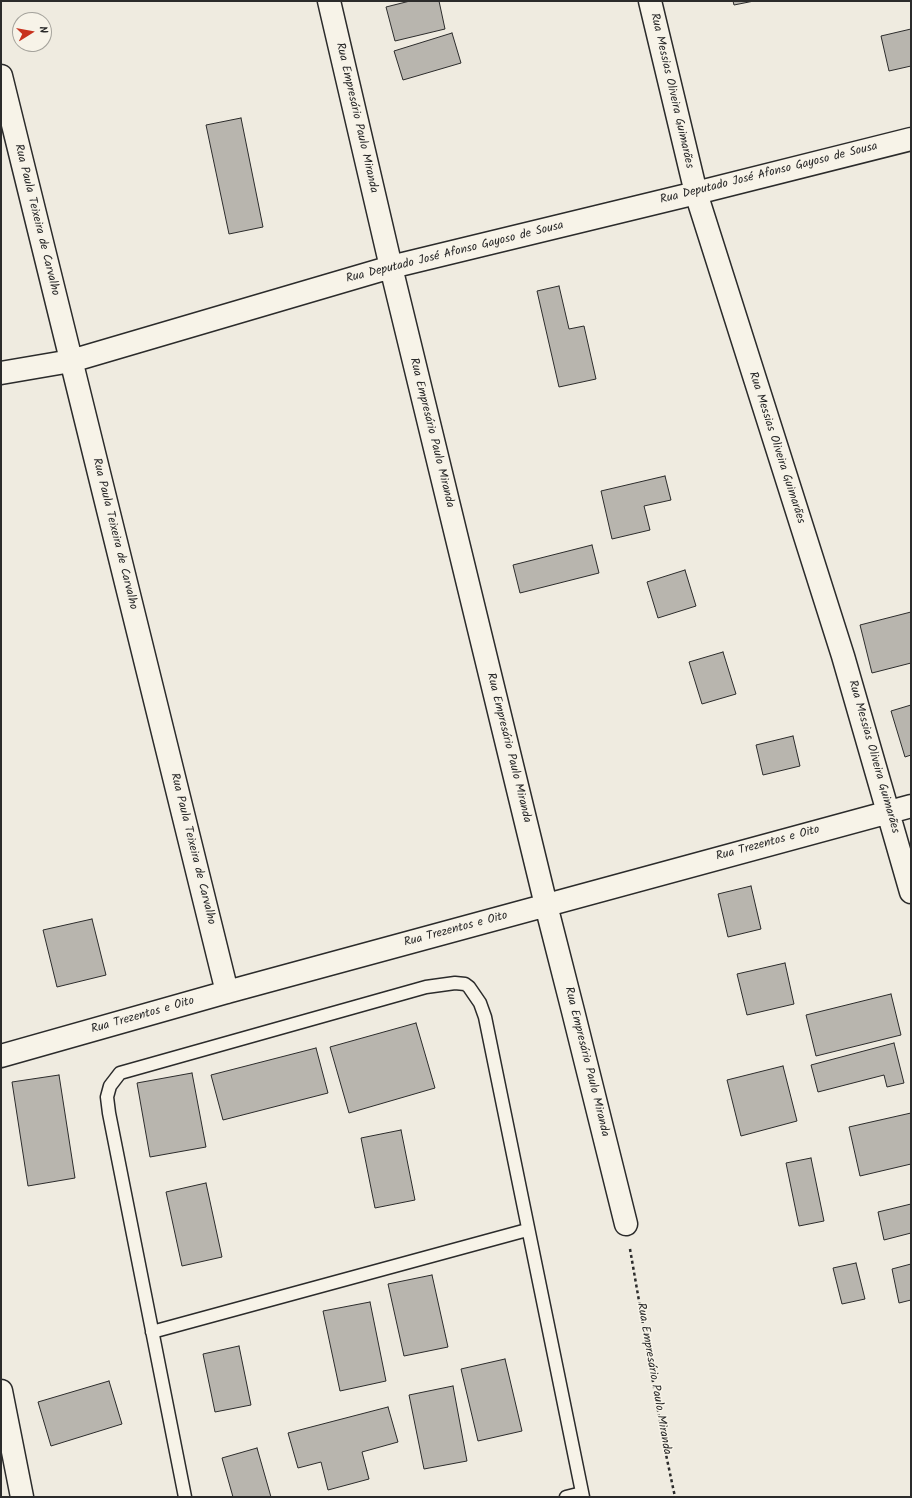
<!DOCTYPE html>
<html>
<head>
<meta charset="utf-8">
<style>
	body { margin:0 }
	#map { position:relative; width:912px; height:1498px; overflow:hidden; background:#efebe0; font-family:Kalam,sans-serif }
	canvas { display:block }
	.frame { position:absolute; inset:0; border:2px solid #2b2b2b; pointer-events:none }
	.north { position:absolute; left:12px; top:12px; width:40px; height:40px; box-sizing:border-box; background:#f7f3e8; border:1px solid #a5a39c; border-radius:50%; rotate:79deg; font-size:11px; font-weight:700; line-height:16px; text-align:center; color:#2b2b2b }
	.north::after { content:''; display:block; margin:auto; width:14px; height:18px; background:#c8321e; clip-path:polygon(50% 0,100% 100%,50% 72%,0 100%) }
</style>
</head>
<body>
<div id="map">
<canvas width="912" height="1498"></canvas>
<div class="frame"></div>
<div class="north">N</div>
</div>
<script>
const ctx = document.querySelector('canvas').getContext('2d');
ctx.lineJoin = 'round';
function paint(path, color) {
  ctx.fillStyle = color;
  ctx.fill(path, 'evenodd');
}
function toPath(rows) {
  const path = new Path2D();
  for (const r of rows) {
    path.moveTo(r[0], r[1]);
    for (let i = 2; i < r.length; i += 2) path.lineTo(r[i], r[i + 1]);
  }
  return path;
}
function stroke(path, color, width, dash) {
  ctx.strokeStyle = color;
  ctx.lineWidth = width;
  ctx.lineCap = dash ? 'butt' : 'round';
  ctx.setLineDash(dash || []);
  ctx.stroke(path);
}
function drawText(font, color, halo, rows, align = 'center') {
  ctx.font = font + ' Kalam,sans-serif';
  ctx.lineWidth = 3;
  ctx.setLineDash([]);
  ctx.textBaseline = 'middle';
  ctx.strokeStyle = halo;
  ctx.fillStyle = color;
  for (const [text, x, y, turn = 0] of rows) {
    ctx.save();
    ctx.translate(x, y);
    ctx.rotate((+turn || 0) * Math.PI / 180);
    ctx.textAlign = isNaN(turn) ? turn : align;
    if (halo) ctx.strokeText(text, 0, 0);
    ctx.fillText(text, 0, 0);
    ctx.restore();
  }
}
const building = toPath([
	[410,1,439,1,445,29,395,41,386,7,410,1],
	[733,1,754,1,734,5,733,1],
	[911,29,911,66,889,71,881,36,911,29],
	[452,33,461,63,403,80,394,51,452,33],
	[241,118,263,227,229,234,206,125,241,118],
	[559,286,569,329,584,326,596,379,559,387,537,291,559,286],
	[665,476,671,500,644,506,650,530,612,539,601,491,665,476],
	[592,545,599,573,520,593,513,565,592,545],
	[685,570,696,606,658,618,647,582,685,570],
	[911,612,911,663,872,673,860,625,911,612],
	[723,652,736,694,702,704,689,662,723,652],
	[911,705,911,755,905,757,891,711,911,705],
	[793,736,800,766,763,775,756,745,793,736],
	[751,886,761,929,728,937,718,894,751,886],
	[92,919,106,975,57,987,43,930,92,919],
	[785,963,794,1004,747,1015,737,974,785,963],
	[891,994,901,1035,816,1056,806,1015,891,994],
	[416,1023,435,1088,349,1113,330,1047,416,1023],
	[894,1043,904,1083,887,1087,884,1075,818,1092,811,1065,894,1043],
	[316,1048,328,1093,223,1120,211,1075,316,1048],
	[783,1066,797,1121,741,1136,727,1080,783,1066],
	[192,1073,206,1147,150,1157,137,1083,192,1073],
	[59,1075,75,1178,28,1186,12,1082,59,1075],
	[911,1113,911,1164,860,1176,849,1127,911,1113],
	[401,1130,415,1200,375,1208,361,1138,401,1130],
	[811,1158,824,1221,799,1226,786,1163,811,1158],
	[206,1183,222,1257,182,1266,166,1192,206,1183],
	[911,1204,911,1233,884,1240,878,1212,911,1204],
	[856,1263,865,1299,842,1304,833,1268,856,1263],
	[911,1264,911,1300,899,1303,892,1269,911,1264],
	[432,1275,448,1347,404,1356,388,1284,432,1275],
	[370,1302,386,1381,340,1391,323,1311,370,1302],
	[239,1346,251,1405,215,1412,203,1354,239,1346],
	[505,1359,522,1431,478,1441,461,1369,505,1359],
	[109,1381,122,1424,51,1446,38,1402,109,1381],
	[453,1386,467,1461,424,1469,409,1395,453,1386],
	[388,1407,398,1442,362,1452,369,1479,328,1490,321,1462,298,1468,288,1433,388,1407],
	[257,1448,271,1497,233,1497,222,1458,257,1448]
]);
const path = toPath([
	[630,1249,664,1445,675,1497]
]);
const service = toPath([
	[152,1332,527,1230],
	[185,1497,109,1113,107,1097,110,1086,120,1073,426,987,455,983,465,984,469,987,480,1003,485,1017,583,1497],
	[566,1497,582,1493]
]);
const minor = toPath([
	[329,1,391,267,546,905,573,1011,626,1224],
	[650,1,696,193,843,656,911,892],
	[1,76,227,992],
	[1,373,71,361,391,267,696,193,911,139],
	[1,1056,227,992,911,806]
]);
const tertiary = toPath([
	[1,1391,22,1497]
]);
const streetNames = [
	["Rua Messias Oliveira Guimarães",671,91,77],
	["Rua Empresário Paulo Miranda",356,118,77],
	["Rua Deputado José Afonso Gayoso de Sousa",769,174,-14],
	["Rua Paula Teixeira de Carvalho",36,220,76],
	["Rua Deputado José Afonso Gayoso de Sousa",455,253,-14],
	["Rua Empresário Paulo Miranda",431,433,76],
	["Rua Messias Oliveira Guimarães",776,448,72],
	["Rua Paula Teixeira de Carvalho",114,534,76],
	["Rua Empresário Paulo Miranda",508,748,76],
	["Rua Messias Oliveira Guimarães",873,757,74],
	["Rua Trezentos e Oito",768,844,-15],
	["Rua Paula Teixeira de Carvalho",192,849,76],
	["Rua Trezentos e Oito",456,930,-15],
	["Rua Trezentos e Oito",143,1016,-16],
	["Rua Empresário Paulo Miranda",586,1062,76],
	["Rua Empresário Paulo Miranda",653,1379,80]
];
paint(building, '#b8b5ae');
stroke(building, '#2b2b2b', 1);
stroke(service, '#2b2b2b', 15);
stroke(minor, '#2b2b2b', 25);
stroke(tertiary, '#2b2b2b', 25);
stroke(path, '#2b2b2b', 2.5, [3, 3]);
stroke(service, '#f7f3e8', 12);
stroke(minor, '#f7f3e8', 22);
stroke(tertiary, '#f7f3e8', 22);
drawText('12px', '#2b2b2b', '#f7f3e8', streetNames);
</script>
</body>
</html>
